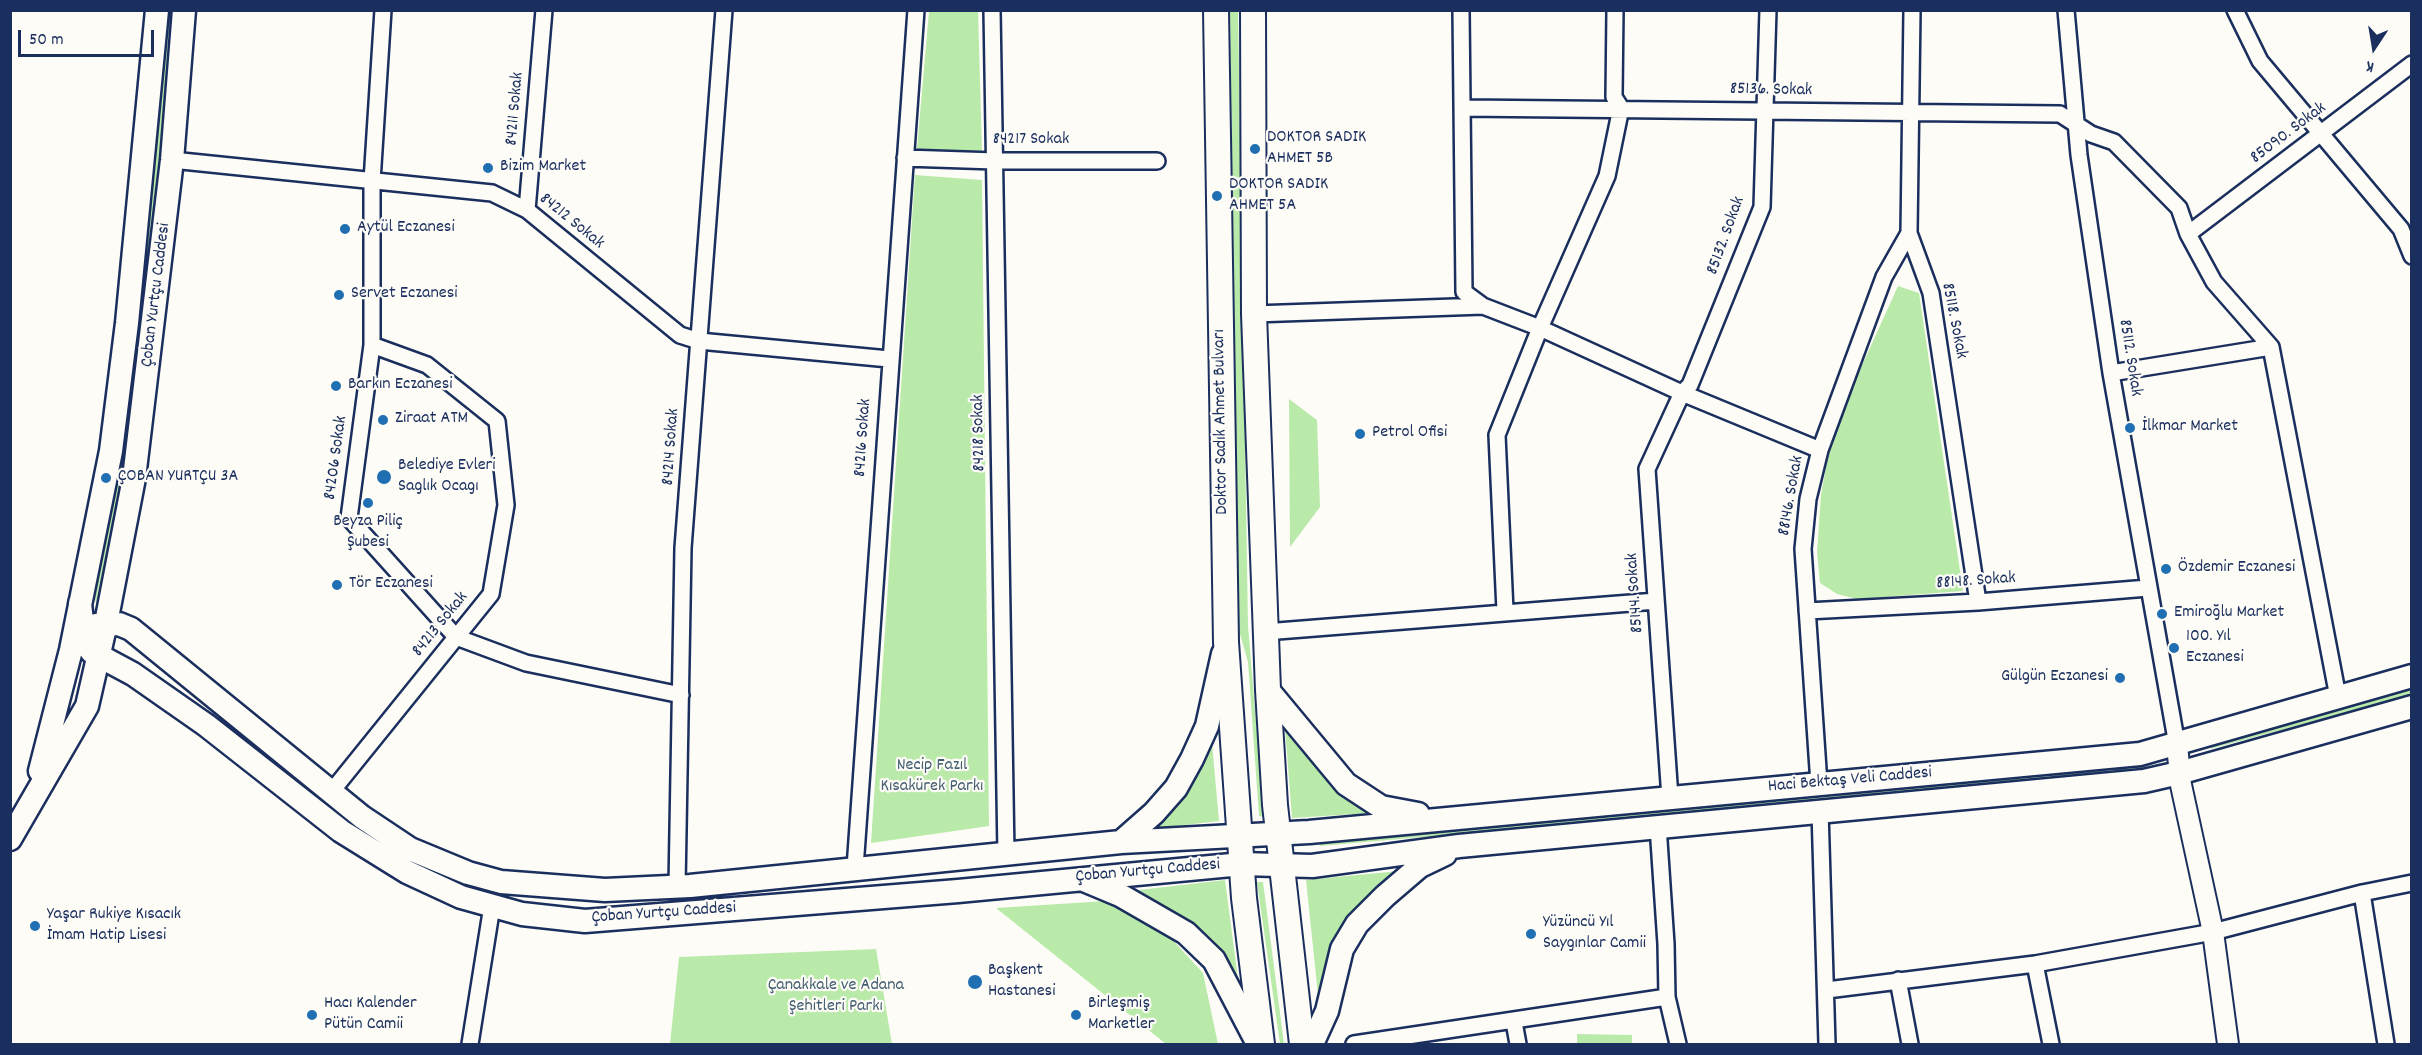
<!DOCTYPE html>
<html>
<head>
<meta charset="utf-8">
<style>
	body { margin:0 }
	#map { position:relative; width:2422px; height:1055px; overflow:hidden; background:#fdfcf7; font-family:Dekko,sans-serif }
	canvas { display:block }
	.frame { position:absolute; inset:0; border:12px solid #1b2f5e; pointer-events:none }
	.north { position:absolute; left:2344px; top:18px; width:60px; height:60px; -webkit-text-stroke:4px #fdfcf7; paint-order:stroke; rotate:192deg; font-size:16px; font-weight:700; line-height:24px; text-align:center; color:#1b2f5e }
	.north::after { content:''; display:block; margin:auto; width:21px; height:27px; background:#1b2f5e; clip-path:polygon(50% 0,100% 100%,50% 72%,0 100%) }
	.scale { position:absolute; left:18px; top:30px; width:136px; height:27px; box-sizing:border-box; border:3px solid #1b2f5e; border-top:0; padding-left:8px; font-size:18px; line-height:21px; white-space:nowrap; color:#1b2f5e; -webkit-text-stroke:4px #fdfcf7; paint-order:stroke }
</style>
</head>
<body>
<div id="map">
<canvas width="2422" height="1055"></canvas>
<div class="frame"></div>
<div class="north">K</div>
<div class="scale">50 m</div>
</div>
<script>
const ctx = document.querySelector('canvas').getContext('2d');
ctx.lineJoin = 'round';
function paint(path, color) {
  ctx.fillStyle = color;
  ctx.fill(path, 'evenodd');
}
function toPath(rows) {
  const path = new Path2D();
  for (const r of rows) {
    path.moveTo(r[0], r[1]);
    for (let i = 2; i < r.length; i += 2) path.lineTo(r[i], r[i + 1]);
  }
  return path;
}
function stroke(path, color, width, dash) {
  ctx.strokeStyle = color;
  ctx.lineWidth = width;
  ctx.lineCap = dash ? 'butt' : 'round';
  ctx.setLineDash(dash || []);
  ctx.stroke(path);
}
function drawText(font, color, halo, rows, align = 'center') {
  ctx.font = font + ' Dekko,sans-serif';
  ctx.lineWidth = 4.5;
  ctx.setLineDash([]);
  ctx.textBaseline = 'middle';
  ctx.strokeStyle = halo;
  ctx.fillStyle = color;
  for (const [text, x, y, turn = 0] of rows) {
    ctx.save();
    ctx.translate(x, y);
    ctx.rotate((+turn || 0) * Math.PI / 180);
    ctx.textAlign = isNaN(turn) ? turn : align;
    if (halo) ctx.strokeText(text, 0, 0);
    ctx.fillText(text, 0, 0);
    ctx.restore();
  }
}
const green = toPath([
	[165,11,171,11,156,200,136,387,126,456,96,603,93,593,122,455],
	[929,11,978,11,982,151,917,149],
	[1230,11,1238,11,1248,626,1264,817,1259,816,1248,662,1238,627],
	[915,175,982,180,989,826,871,843],
	[1898,286,1919,293,1963,591,1857,599,1837,594,1820,583,1817,552,1821,495,1829,450,1859,372],
	[1289,399,1317,420,1320,507,1290,547],
	[2411,689,2411,695,2210,749,2212,747],
	[1284,715,1371,813,1292,818],
	[1211,732,1219,821,1141,830],
	[2140,765,2144,768,2141,770,1670,815,1320,846,1319,843],
	[1409,870,1358,914,1320,1014,1306,880],
	[1225,880,1240,994,1122,892],
	[1257,882,1263,882,1284,1044,1280,1044],
	[1106,901,1168,935,1203,973,1218,1044,1166,1044,996,908],
	[876,949,892,1044,670,1044,679,957],
	[1577,1034,1632,1035,1632,1044,1577,1044]
]);
const minor = toPath([
	[383,10,372,181,372,345,349,518,456,637,526,663,681,695],
	[992,10,1006,854],
	[1461,10,1464,292,1483,306,1540,328,1682,393,1820,450],
	[1912,10,1909,233,1931,293,1978,602],
	[2066,10,2079,155,2111,373,2177,745],
	[2235,10,2260,61,2401,229,2412,256],
	[1462,108,2060,114,2091,134,2114,142,2179,208,2188,234,2214,282,2271,347,2338,697],
	[905,158,995,161,1157,161],
	[172,160,492,193,527,210,680,335,699,341,889,359],
	[527,210,544,10],
	[2188,234,2412,64],
	[1254,314,1483,306],
	[2111,373,2271,347],
	[1505,611,1497,435,1540,328,1607,176,1621,108,1614,97,1615,10],
	[1807,611,1978,602,2148,588],
	[1265,632,1656,601],
	[1819,784,1803,549,1808,499,1820,450,1884,277,1909,233],
	[332,791,491,594,506,505,497,421,427,365,372,345],
	[1670,798,1647,469,1682,393,1690,385,1762,207,1768,10],
	[1820,811,1827,1044],
	[1658,826,1666,944,1667,997,1678,1044],
	[855,868,916,10],
	[677,886,683,548,724,10],
	[2362,893,2386,1044],
	[2035,964,2051,1044],
	[1898,980,1910,1044],
	[1827,990,2035,964,2213,932,2362,893,2412,883],
	[1514,1022,1518,1044],
	[470,1044,492,906],
	[1354,1044,1667,997]
]);
const tertiary = toPath([
	[2177,745,2181,785,2213,932,2228,1044]
]);
const secondary = toPath([
	[80,603,84,641,92,652,133,674,206,725,341,831,407,872,461,897,522,914,585,921,958,891,1242,864,1312,866,1459,846,2144,781,2179,773,2412,707],
	[75,644,82,634,96,625,119,624,131,629,362,817,410,849,468,873,501,882,605,890,690,886,1121,842,1309,832,2140,754,2412,676],
	[1268,690,1346,784,1381,807,1418,814],
	[40,771,71,650,111,451,127,323,157,10],
	[10,839,87,706,106,623,134,478,172,160,184,10],
	[1121,842,1154,813,1176,788,1192,759,1207,726,1223,654],
	[1084,880,1120,895,1186,933,1214,960,1258,1044],
	[1312,1044,1327,1011,1342,949,1357,924,1385,896,1420,866,1445,854]
]);
const primary = toPath([
	[1216,10,1226,642,1244,898,1262,1044],
	[1253,10,1254,314,1268,690,1275,805,1302,1044]
]);
const markers = [
	[1255,149,6,"#1f6fb2"],
	[488,168,6,"#1f6fb2"],
	[1217,196,6,"#1f6fb2"],
	[345,229,6,"#1f6fb2"],
	[339,295,6,"#1f6fb2"],
	[336,386,6,"#1f6fb2"],
	[383,420,6,"#1f6fb2"],
	[2130,428,6,"#1f6fb2"],
	[1360,434,6,"#1f6fb2"],
	[384,477,8,"#1f6fb2"],
	[106,478,6,"#1f6fb2"],
	[368,503,6,"#1f6fb2"],
	[2166,569,6,"#1f6fb2"],
	[337,585,6,"#1f6fb2"],
	[2162,614,6,"#1f6fb2"],
	[2174,648,6,"#1f6fb2"],
	[2120,678,6,"#1f6fb2"],
	[35,926,6,"#1f6fb2"],
	[1531,934,6,"#1f6fb2"],
	[975,982,8,"#1f6fb2"],
	[312,1015,6,"#1f6fb2"],
	[1076,1015,6,"#1f6fb2"]
];
const streetNames = [
	["85136. Sokak",1771,91,1],
	["84211 Sokak",516,109,-85],
	["85090. Sokak",2289,134,-37],
	["84217 Sokak",1031,141],
	["84212 Sokak",571,222,39],
	["85132. Sokak",1727,236,-70],
	["Çoban Yurtçu Caddesi",157,295,-83],
	["85118. Sokak",1953,321,79],
	["85112. Sokak",2129,358,81],
	["Doktor Sadık Ahmet Bulvarı",1222,422,-91],
	["84218 Sokak",980,433,-91],
	["84216 Sokak",864,438,-86],
	["84214 Sokak",672,447,-86],
	["84206 Sokak",337,458,-82],
	["88146. Sokak",1792,496,-80],
	["88148. Sokak",1976,582,-4],
	["85144. Sokak",1636,593,-94],
	["84213 Sokak",441,625,-51],
	["Haci Bektaş Veli Caddesi",1850,781,-5],
	["Çoban Yurtçu Caddesi",1148,872,-5],
	["Çoban Yurtçu Caddesi",664,914,-4]
];
const poiNames = [
	["DOKTOR SADIK",1267,139],
	["AHMET 5B",1267,160],
	["Bizim Market",500,168],
	["DOKTOR SADIK",1229,186],
	["AHMET 5A",1229,207],
	["Aytül Eczanesi",357,229],
	["Servet Eczanesi",351,295],
	["Barkın Eczanesi",348,386],
	["Ziraat ATM",395,420],
	["İlkmar Market",2142,428],
	["Petrol Ofisi",1372,434],
	["Belediye Evleri",398,467],
	["Saglık Ocagı",398,488],
	["ÇOBAN YURTÇU 3A",118,478],
	["Beyza Piliç",368,523,"center"],
	["Şubesi",368,544,"center"],
	["Özdemir Eczanesi",2178,569],
	["Tör Eczanesi",349,585],
	["Emiroğlu Market",2174,614],
	["100. Yıl",2186,638],
	["Eczanesi",2186,659],
	["Gülgün Eczanesi",2108,678,"right"],
	["Yaşar Rukiye Kısacık",47,916],
	["İmam Hatip Lisesi",47,937],
	["Yüzüncü Yıl",1543,924],
	["Saygınlar Camii",1543,945],
	["Başkent",988,972],
	["Hastanesi",988,993],
	["Hacı Kalender",324,1005],
	["Pütün Camii",324,1026],
	["Birleşmiş",1088,1005],
	["Marketler",1088,1026]
];
const parkNames = [
	["Necip Fazıl",932,767],
	["Kısakürek Parkı",932,788],
	["Çanakkale ve Adana",836,987],
	["Şehitleri Parkı",836,1008]
];
paint(green, '#baeaa9');
stroke(minor, '#1b2f5e', 20);
stroke(tertiary, '#1b2f5e', 24);
stroke(secondary, '#1b2f5e', 27);
stroke(primary, '#1b2f5e', 28);
stroke(minor, '#fdfcf7', 15);
stroke(tertiary, '#fdfcf7', 20);
stroke(secondary, '#fdfcf7', 22);
stroke(primary, '#fdfcf7', 24);
for (const [x, y, r, color] of markers) {
  const dot = new Path2D();
  dot.arc(x, y, r, 0, 2 * Math.PI);
  ctx.fillStyle = color;
  ctx.fill(dot);
  stroke(dot, '#fdfcf7', 2);
}
drawText('18px', '#1b2f5e', '#fdfcf7', streetNames);
drawText('18px', '#1b2f5e', '#fdfcf7', poiNames, 'left');
drawText('18px', '#435e71', '#fdfcf7', parkNames);
</script>
</body>
</html>
